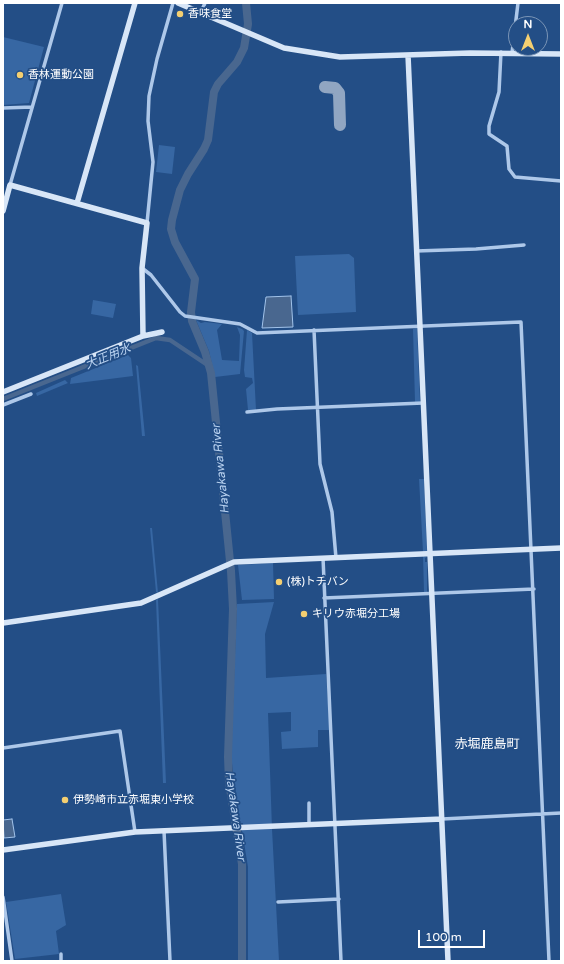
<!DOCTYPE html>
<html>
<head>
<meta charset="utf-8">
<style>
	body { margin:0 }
	#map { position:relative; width:564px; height:964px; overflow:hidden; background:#234e86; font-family:"Varela Round",sans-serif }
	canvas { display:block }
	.frame { position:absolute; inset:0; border:4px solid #fff; pointer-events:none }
	.north { position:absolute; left:508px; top:16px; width:40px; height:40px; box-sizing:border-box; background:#234e86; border:1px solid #7b95b6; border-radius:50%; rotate:0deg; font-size:11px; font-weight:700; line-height:16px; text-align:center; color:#fff }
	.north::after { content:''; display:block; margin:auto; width:14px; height:18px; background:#f4cf71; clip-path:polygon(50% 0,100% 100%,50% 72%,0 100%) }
	.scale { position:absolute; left:418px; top:930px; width:67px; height:18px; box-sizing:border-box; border:2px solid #fff; border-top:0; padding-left:5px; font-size:12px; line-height:14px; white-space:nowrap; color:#fff; -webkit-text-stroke:3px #234e86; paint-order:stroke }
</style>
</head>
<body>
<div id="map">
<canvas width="564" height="964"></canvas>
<div class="frame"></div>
<div class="north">N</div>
<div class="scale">100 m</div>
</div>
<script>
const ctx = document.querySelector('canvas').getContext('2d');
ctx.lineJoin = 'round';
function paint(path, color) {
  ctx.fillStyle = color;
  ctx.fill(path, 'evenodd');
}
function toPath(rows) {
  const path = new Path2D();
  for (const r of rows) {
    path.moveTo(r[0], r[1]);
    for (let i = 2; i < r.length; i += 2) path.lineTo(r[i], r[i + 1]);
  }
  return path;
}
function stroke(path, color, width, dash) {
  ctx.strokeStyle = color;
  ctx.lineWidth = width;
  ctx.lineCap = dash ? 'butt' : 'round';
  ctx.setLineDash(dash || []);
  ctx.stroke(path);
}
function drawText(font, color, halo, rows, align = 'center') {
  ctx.font = font + ' "Varela Round","Noto Sans JP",sans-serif';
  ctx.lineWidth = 3.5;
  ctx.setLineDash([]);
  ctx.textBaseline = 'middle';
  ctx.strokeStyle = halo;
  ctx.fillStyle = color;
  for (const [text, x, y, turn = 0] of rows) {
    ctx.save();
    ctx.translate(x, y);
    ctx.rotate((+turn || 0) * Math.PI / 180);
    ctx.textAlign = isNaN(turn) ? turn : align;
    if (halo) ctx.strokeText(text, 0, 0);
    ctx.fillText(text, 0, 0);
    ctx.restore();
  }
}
const green = toPath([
	[3,37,44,47,29,103,3,105],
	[159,145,175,147,172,174,156,172],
	[349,254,354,258,356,312,298,315,295,256],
	[93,300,116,304,113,318,91,314],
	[196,320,201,323,205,322,222,324,217,330,222,360,239,361,240,335,237,327,242,329,244,331,240,374,215,377,209,351],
	[417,328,420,402,415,402,413,329],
	[247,330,252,333,256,410,248,410,246,389,253,383,252,378,245,377,244,370],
	[128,355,131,358,133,376,70,384,71,378],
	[136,365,138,366,145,436,142,436],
	[65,380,68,383,37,396,36,393],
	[419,479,424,479,427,551,423,552],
	[150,528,152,528,158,593,156,592],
	[423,556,427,558,425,558,425,562,427,562,427,592,424,592],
	[273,563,274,599,242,600,238,565],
	[158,599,166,783,163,783,156,600],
	[274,602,265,634,266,678,326,674,330,730,318,730,318,747,282,749,281,732,291,731,291,712,268,713,272,829,279,961,248,961,248,867,242,830,243,823,240,823,231,756,237,604],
	[61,894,66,925,56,931,59,954,15,959,6,902]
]);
const water = toPath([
	[291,296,293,327,262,328,266,297,291,296],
	[12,819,15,837,4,838,3,820,12,819]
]);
const canal = toPath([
	[3,399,156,338,170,340,209,366]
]);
const river = toPath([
	[242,961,242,864,229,782,228,757,233,609,231,571,211,373,205,352,192,321,191,312,195,279,175,242,171,229,172,220,180,190,188,174,204,149,208,140,214,92,218,84,237,62,244,48,248,24,246,3]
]);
const taxiway = toPath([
	[325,87,335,88,339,93,340,125]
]);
const street = toPath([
	[201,12,205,3],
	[501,52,499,92,489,126,489,134,507,146,509,169,515,177,561,181],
	[512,53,518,3],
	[3,108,32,107],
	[10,185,62,3],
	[147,223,153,162,148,121,149,96,157,59,173,3],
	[416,251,476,249,524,245],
	[142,268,151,275,180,312,185,316,240,324,257,333,521,322,549,961],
	[314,330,320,464,332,512,336,558],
	[3,405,31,394],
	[247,412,277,409,423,403],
	[323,558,341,961],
	[324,598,534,589],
	[3,748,120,731,135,832],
	[309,803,309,825],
	[442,819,561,813],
	[164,831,170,961],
	[3,897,12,961],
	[278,902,339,899],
	[61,954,61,961]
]);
const secondary = toPath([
	[178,3,284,48,340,57,470,53,561,54],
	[408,55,448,961],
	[77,203,135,3],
	[3,211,10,185,147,223,142,268,143,336,3,392],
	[143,336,162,332],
	[3,623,141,603,234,562,561,548],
	[3,850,135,832,442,819]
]);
const markers = [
	[180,14,4,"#f4cf71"],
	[20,75,4,"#f4cf71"],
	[279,582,4,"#f4cf71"],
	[304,614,4,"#f4cf71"],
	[65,800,4,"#f4cf71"]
];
const poiNames = [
	["香味食堂",188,14],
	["香林運動公園",28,75],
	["(株)トチバン",287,582],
	["キリウ赤堀分工場",312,614],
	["伊勢崎市立赤堀東小学校",73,800]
];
const waterNames = [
	["大正用水",108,357,-22],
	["Hayakawa River",221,469,-96],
	["Hayakawa River",235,816,82]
];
const quarterNames = [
	["赤堀鹿島町",487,745]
];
paint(green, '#3767a3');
paint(water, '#49678f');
stroke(water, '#a2c3ea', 1);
stroke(canal, '#49678f', 4.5);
stroke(river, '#49678f', 8);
stroke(taxiway, '#91a6c2', 12);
stroke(street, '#aec8e9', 3.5);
stroke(secondary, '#d8e6f7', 5.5);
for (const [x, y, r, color] of markers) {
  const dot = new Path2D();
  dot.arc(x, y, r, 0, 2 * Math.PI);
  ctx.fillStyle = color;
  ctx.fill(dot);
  stroke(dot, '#234e86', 1.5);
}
drawText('11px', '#fff', '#234e86', poiNames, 'left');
drawText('italic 12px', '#b9d2f0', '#234e86', waterNames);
drawText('13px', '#fff', '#234e86', quarterNames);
</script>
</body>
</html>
